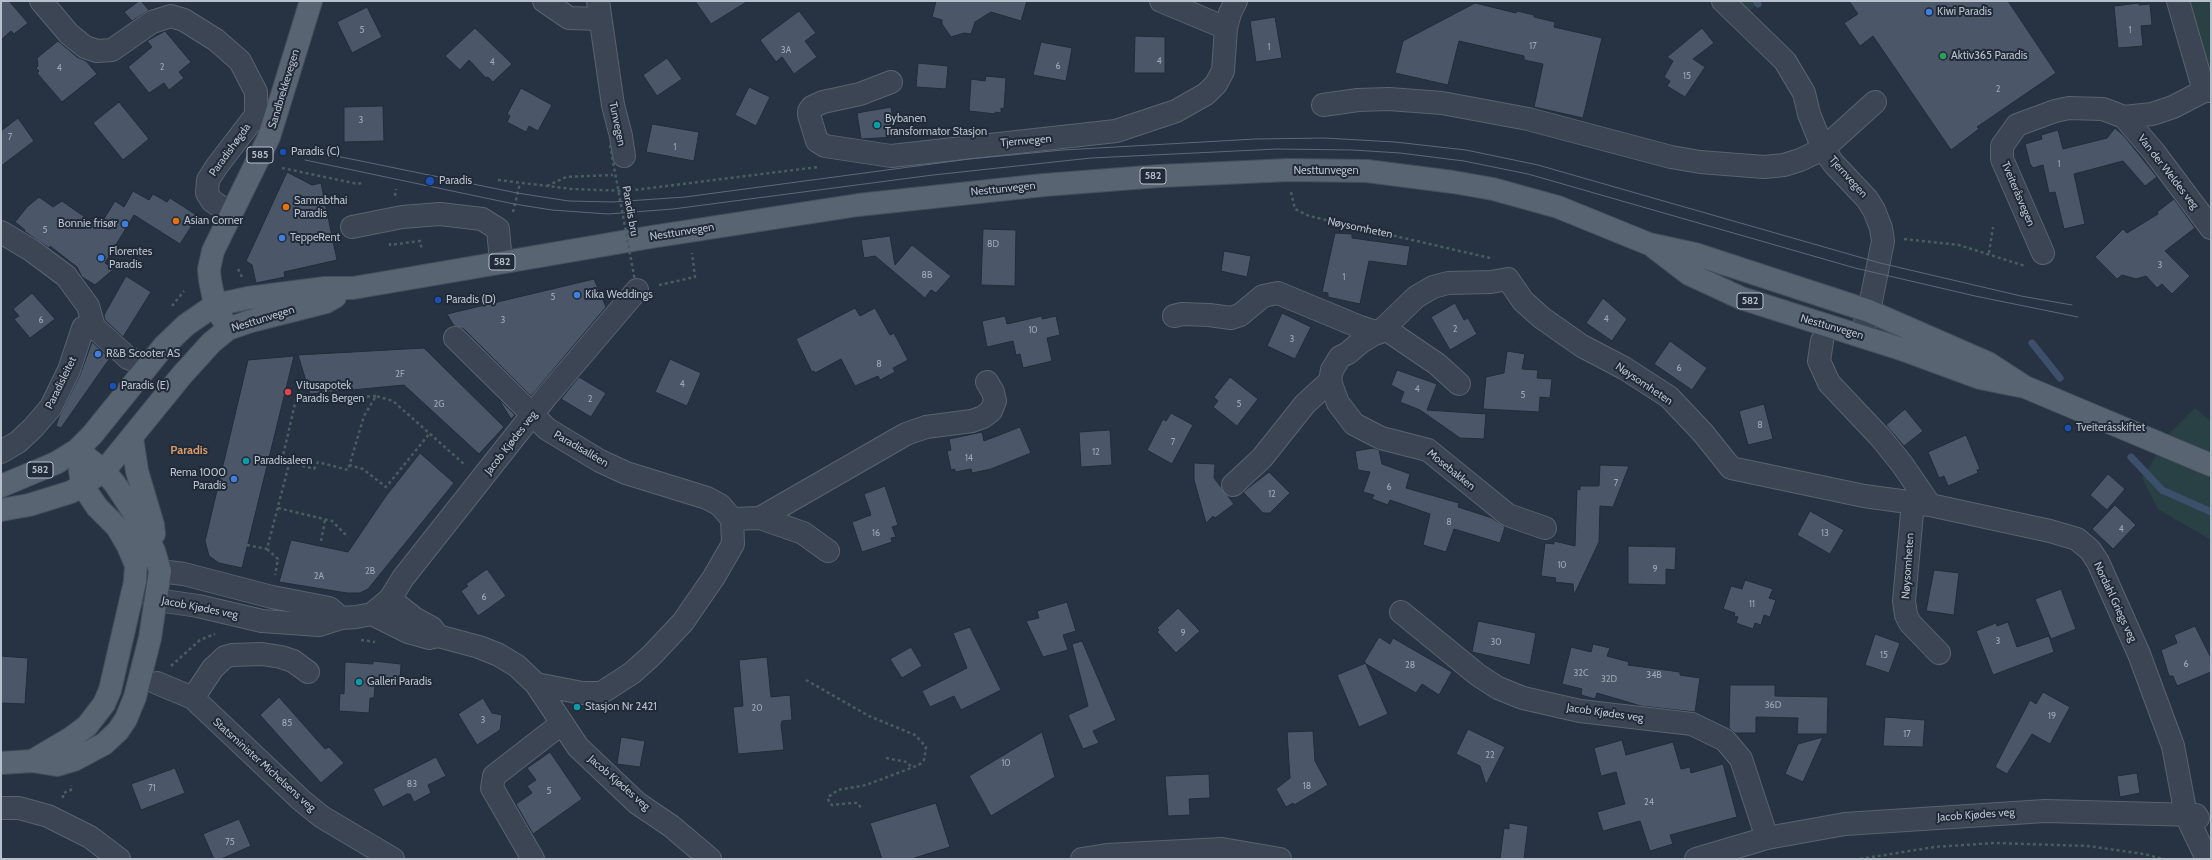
<!DOCTYPE html>
<html>
<head>
<meta charset="utf-8">
<style>
	body { margin:0 }
	#map { position:relative; width:2212px; height:860px; overflow:hidden; background:#273343; font-family:Cabin,sans-serif }
	canvas { display:block }
	.frame { position:absolute; inset:0; border:2px solid #b8c0cc; pointer-events:none }
</style>
</head>
<body>
<div id="map">
<canvas width="2212" height="860"></canvas>
<div class="frame"></div>
</div>
<script>
const ctx = document.querySelector('canvas').getContext('2d');
ctx.lineJoin = 'round';
function paint(path, color) {
  ctx.fillStyle = color;
  ctx.fill(path, 'evenodd');
}
function toPath(rows) {
  const path = new Path2D();
  for (const r of rows) {
    path.moveTo(r[0], r[1]);
    for (let i = 2; i < r.length; i += 2) path.lineTo(r[i], r[i + 1]);
  }
  return path;
}
function stroke(path, color, width, dash) {
  ctx.strokeStyle = color;
  ctx.lineWidth = width;
  ctx.lineCap = dash ? 'butt' : 'round';
  ctx.setLineDash(dash || []);
  ctx.stroke(path);
}
function drawText(font, color, halo, rows, align = 'center') {
  ctx.font = font + ' Cabin,sans-serif';
  ctx.lineWidth = 4;
  ctx.setLineDash([]);
  ctx.textBaseline = 'middle';
  ctx.strokeStyle = halo;
  ctx.fillStyle = color;
  for (const [text, x, y, turn = 0] of rows) {
    ctx.save();
    ctx.translate(x, y);
    ctx.rotate((+turn || 0) * Math.PI / 180);
    ctx.textAlign = isNaN(turn) ? turn : align;
    if (halo) ctx.strokeText(text, 0, 0);
    ctx.fillText(text, 0, 0);
    ctx.restore();
  }
}
const green = toPath([
	[1737,1,1762,1,1748,12],
	[2182,1,2211,1,2211,73,2201,63],
	[2195,408,2211,421,2211,540,2158,509,2142,478,2171,432]
]);
const stream = toPath([
	[1756,1,1758,4],
	[2032,343,2060,378],
	[2131,457,2162,490,2211,512]
]);
const building = toPath([
	[1,1,9,1,28,23,14,34,11,31,1,40,1,1],
	[139,1,141,1,149,10,132,21,124,12,139,1],
	[695,1,748,1,711,24,695,1],
	[936,1,1027,1,1021,21,991,12,975,22,971,34,964,33,951,37,942,24,942,20,932,17,936,1],
	[1849,1,2008,1,2056,73,1977,127,1979,129,1951,150,1873,36,1860,46,1844,23,1858,14,1849,1],
	[1475,3,1516,13,1517,11,1534,15,1534,17,1555,22,1554,27,1602,38,1583,118,1534,107,1543,64,1524,60,1524,56,1459,41,1448,85,1395,73,1403,41,1475,3],
	[2139,3,2139,5,2150,4,2152,25,2141,26,2143,46,2118,48,2114,6,2139,3],
	[367,7,382,37,352,53,337,22,367,7],
	[799,11,816,33,805,41,817,57,794,74,782,57,776,62,760,40,799,11],
	[1275,17,1282,58,1256,62,1250,21,1275,17],
	[475,28,512,64,493,82,488,77,486,78,469,60,460,70,445,56,475,28],
	[1702,28,1714,43,1693,59,1705,67,1685,97,1667,86,1670,81,1664,77,1673,61,1667,57,1702,28],
	[165,31,191,62,179,72,184,78,169,90,164,83,149,93,128,67,152,47,147,41,165,31],
	[1135,36,1165,37,1165,73,1134,73,1135,36],
	[58,41,77,57,86,61,97,74,62,102,37,73,39,71,36,68,38,66,37,58,58,41],
	[1041,42,1072,48,1066,81,1033,75,1041,42],
	[667,58,682,79,657,96,643,75,667,58],
	[918,63,948,66,946,89,916,87,918,63],
	[986,76,1006,78,1004,109,1001,108,1001,113,995,112,995,114,969,111,971,79,985,81,986,76],
	[749,87,770,97,756,126,735,115,749,87],
	[521,88,552,105,538,131,529,126,526,132,507,122,510,116,507,114,521,88],
	[119,102,149,139,123,160,93,123,119,102],
	[383,106,384,141,344,142,344,107,383,106],
	[891,107,896,137,861,139,857,113,891,107],
	[18,118,34,141,1,166,1,131,18,118],
	[652,124,699,132,694,161,646,152,652,124],
	[2115,128,2124,136,2157,177,2145,186,2123,161,2074,174,2085,224,2064,229,2055,192,2049,193,2043,165,2033,168,2030,164,2025,144,2042,139,2041,135,2058,130,2063,149,2107,138,2115,128],
	[287,172,312,185,321,183,337,260,284,272,285,277,256,283,252,265,246,261,287,172],
	[133,191,149,200,153,194,167,202,170,198,198,216,180,244,134,215,105,263,114,269,95,285,82,277,77,267,50,246,49,248,24,231,25,230,15,222,27,207,39,197,53,207,62,201,99,227,115,201,124,207,133,191],
	[2174,199,2195,228,2165,251,2190,276,2172,294,2162,284,2157,288,2146,276,2136,279,2122,275,2117,279,2095,257,2123,229,2127,233,2158,214,2157,212,2174,199],
	[983,229,1016,230,1015,286,981,285,983,229],
	[1335,233,1352,234,1352,238,1410,246,1407,266,1369,261,1360,304,1328,297,1328,293,1322,292,1335,233],
	[890,236,895,265,912,245,951,276,936,293,931,290,925,298,875,256,864,258,861,240,890,236],
	[1224,251,1251,256,1247,277,1221,271,1224,251],
	[126,276,151,292,123,337,105,320,104,315,126,276],
	[594,279,606,307,531,396,464,329,454,326,447,314,594,279],
	[32,293,55,319,30,338,14,319,19,316,13,309,32,293],
	[1603,298,1627,319,1612,341,1586,323,1603,298],
	[1455,303,1464,320,1468,318,1477,334,1450,350,1431,317,1455,303],
	[855,308,860,316,875,308,890,335,894,333,908,360,893,368,895,372,880,380,878,376,855,386,841,359,815,373,814,371,812,372,796,339,855,308],
	[1282,313,1311,327,1295,359,1267,346,1282,313],
	[1005,316,1007,324,1042,316,1042,319,1056,316,1060,335,1047,338,1052,361,1023,368,1020,354,1016,355,1013,341,987,347,982,321,1005,316],
	[1670,341,1707,368,1692,390,1654,364,1670,341],
	[92,342,110,358,61,428,56,426,59,417,80,375,92,342],
	[424,348,504,427,479,454,404,385,310,394,298,355,424,348],
	[1507,351,1525,354,1522,369,1538,370,1537,378,1552,379,1550,398,1540,397,1539,412,1483,409,1486,377,1504,373,1507,351],
	[294,356,242,568,219,563,209,556,205,541,248,360,294,356],
	[670,359,701,373,687,406,655,392,670,359],
	[1397,370,1437,384,1427,410,1486,414,1484,439,1460,438,1420,410,1400,402,1404,392,1391,385,1397,370],
	[579,377,606,393,591,417,561,399,579,377],
	[1230,377,1258,399,1237,426,1213,407,1218,401,1214,397,1230,377],
	[498,398,515,415,511,419,498,398],
	[1764,404,1773,439,1748,445,1739,411,1764,404],
	[1905,409,1923,431,1904,446,1886,425,1905,409],
	[1171,413,1193,425,1172,464,1147,450,1163,419,1166,421,1171,413],
	[1020,427,1031,453,991,469,972,473,971,469,955,472,955,469,951,470,947,451,951,450,949,439,982,432,984,441,1020,427],
	[1110,430,1112,465,1081,467,1079,432,1110,430],
	[1966,435,1980,469,1977,470,1978,473,1948,486,1944,476,1939,478,1928,452,1966,435],
	[1373,448,1379,450,1382,464,1410,474,1406,488,1459,503,1458,507,1492,518,1505,527,1500,543,1454,529,1446,552,1423,545,1430,514,1390,500,1388,505,1372,499,1374,495,1363,492,1370,472,1358,470,1355,451,1373,448],
	[420,453,454,483,368,589,360,593,347,593,279,582,291,540,348,552,386,496,420,453],
	[1194,463,1215,464,1214,478,1234,504,1215,518,1213,516,1206,523,1194,480,1194,463],
	[1600,465,1629,466,1613,507,1600,506,1599,542,1574,595,1573,584,1555,582,1556,578,1541,576,1545,543,1554,544,1554,541,1575,546,1577,489,1580,490,1580,486,1599,486,1600,465],
	[1269,472,1290,493,1270,513,1263,513,1243,492,1269,472],
	[2108,474,2125,489,2107,510,2090,495,2108,474],
	[885,486,898,525,892,527,896,537,891,538,892,542,862,552,852,522,871,515,864,494,885,486],
	[2115,505,2136,525,2113,549,2092,529,2115,505],
	[1810,511,1844,530,1830,554,1797,535,1810,511],
	[1628,546,1676,547,1675,570,1666,569,1666,585,1628,584,1628,546],
	[487,569,506,596,478,616,461,591,468,586,466,584,487,569],
	[1934,570,1959,573,1954,615,1926,611,1934,570],
	[1745,580,1773,589,1769,598,1776,600,1770,617,1764,615,1761,625,1755,623,1753,629,1736,623,1738,617,1734,616,1735,613,1723,609,1731,586,1742,589,1745,580],
	[2061,589,2076,629,2051,639,2035,599,2061,589],
	[1067,602,1076,631,1063,635,1068,650,1043,657,1026,621,1039,618,1037,611,1067,602],
	[1178,608,1200,631,1176,653,1157,632,1159,630,1157,628,1178,608],
	[1478,621,1536,633,1530,665,1472,652,1478,621],
	[2008,622,2017,647,2049,636,2054,652,1993,675,1976,631,1996,623,1997,626,2008,622],
	[2195,626,2211,658,2211,672,2177,686,2173,676,2169,676,2161,650,2177,643,2174,635,2195,626],
	[970,627,1001,690,961,710,954,696,930,707,922,691,967,668,953,633,970,627],
	[1875,634,1900,643,1889,673,1865,665,1875,634],
	[1379,637,1390,644,1393,638,1452,672,1439,695,1422,684,1416,693,1366,664,1388,714,1359,727,1337,675,1366,663,1364,662,1379,637],
	[1082,641,1116,720,1093,731,1099,743,1083,749,1068,715,1088,706,1072,644,1082,641],
	[1593,644,1610,648,1607,656,1629,662,1628,665,1680,672,1680,675,1700,678,1695,712,1641,706,1597,693,1595,699,1581,695,1582,689,1562,684,1571,647,1591,652,1593,644],
	[911,647,922,666,902,678,890,659,911,647],
	[1,656,28,658,25,704,1,703,1,656],
	[767,657,771,697,790,695,792,720,782,721,781,725,784,750,738,754,733,707,743,706,739,660,767,657],
	[373,661,401,664,400,683,375,684,374,698,370,698,369,713,339,711,340,693,344,694,345,662,373,664,373,661],
	[1730,685,1775,685,1775,696,1828,697,1827,734,1797,734,1798,718,1756,717,1756,733,1735,733,1729,728,1730,685],
	[2043,692,2070,707,2050,744,2032,734,2007,774,1995,767,2030,700,2036,704,2043,692],
	[279,697,325,749,329,747,344,763,321,783,260,715,279,697],
	[483,698,492,713,502,715,500,730,477,745,458,714,483,698],
	[1885,717,1925,720,1923,747,1883,746,1885,717],
	[1468,729,1505,747,1486,785,1480,766,1456,754,1468,729],
	[1313,731,1315,761,1328,785,1294,805,1293,803,1286,807,1276,789,1290,778,1287,732,1313,731],
	[1042,732,1055,777,991,816,969,776,1042,732],
	[621,737,645,741,640,767,617,764,621,737],
	[1823,737,1803,782,1785,774,1798,744,1823,737],
	[1622,740,1626,755,1673,742,1681,769,1690,767,1691,773,1723,764,1737,817,1670,835,1673,844,1650,851,1640,821,1603,831,1597,812,1625,804,1616,772,1601,776,1594,748,1622,740],
	[550,752,582,799,533,834,516,804,532,793,527,786,536,780,527,768,550,752],
	[436,757,446,776,428,785,431,793,414,802,410,794,407,794,383,807,373,789,436,757],
	[175,768,185,793,141,810,131,784,175,768],
	[2137,773,2140,793,2120,797,2117,776,2137,773],
	[1209,774,1210,798,1189,799,1190,815,1168,816,1165,776,1209,774],
	[936,803,950,847,911,859,882,859,870,823,936,803],
	[239,819,251,846,221,859,214,859,203,834,239,819],
	[1509,823,1528,826,1524,859,1500,859,1504,828,1509,829,1509,823]
]);
const path = toPath([
	[282,168,358,184,364,182],
	[498,180,572,189,627,191,818,167],
	[547,186,566,177,613,175],
	[1291,192,1295,209,1309,216,1490,258],
	[395,196,396,189],
	[513,212,520,183],
	[1904,239,1959,245,2025,266],
	[390,243,390,245,420,241,422,250],
	[1989,253,1993,227],
	[238,269,242,277],
	[659,285,695,277,692,253],
	[172,306,184,291],
	[376,396,307,400,297,395,282,460,314,469,318,462,348,470,364,416,376,396,393,401,465,465],
	[349,465,363,469,386,487,430,433],
	[278,508,332,521,348,537],
	[321,541,325,520],
	[247,545,267,549,289,464],
	[267,549,278,559,275,575],
	[361,640,375,642],
	[171,666,200,640,215,634],
	[806,680,869,716,915,735,926,747,924,760,919,765,866,785,838,790,828,797,829,803,832,805,852,803,858,803,861,808],
	[886,758,907,762,912,768],
	[63,798,63,793,71,790,71,785],
	[1860,859,1934,847,1995,843,2088,846,2144,854,2163,859]
]);
const minor = toPath([
	[41,1,69,34,85,47,97,51,112,50,152,22,171,16,184,20,216,40,240,61,256,92,256,115,217,166,208,180,207,193,212,201,230,213],
	[544,1,569,18,599,19],
	[598,1,613,105,621,136,624,156],
	[1161,1,1226,28],
	[1723,1,1785,61,1804,93,1809,114,1823,149,1834,164,1867,199,1874,210,1881,228,1883,241,1869,311,1861,336],
	[2178,1,2204,91],
	[891,82,860,94,823,102,812,107,809,111,809,115,817,141,825,146,891,156,1116,131,1176,111,1206,94,1216,84,1223,71,1226,28,1230,13,1236,1],
	[1323,105,1358,100,1389,99,1442,103,1528,119,1671,157,1700,162,1764,167,1784,165,1800,160,1823,149,1875,102],
	[2124,117,2154,152,2211,228],
	[352,227,402,217,440,214,482,219,498,229,501,262],
	[1,232,31,250,66,276,88,306,94,327,128,358,147,365],
	[2043,253,2002,159,2002,146,2017,125,2055,111,2069,108,2103,109,2124,117,2152,114,2173,107,2204,91,2211,91],
	[1174,316,1182,314,1209,315,1231,318,1240,315,1263,296,1278,293,1360,327,1378,333],
	[1384,328,1437,364,1459,384],
	[455,338,547,429,600,461,626,473,707,498,720,505,732,519,733,544,714,577,683,622,651,656,632,673,601,693,582,693,536,684],
	[1822,341,1819,361,1829,383,1881,438,1902,464,1930,505],
	[1,452,18,442,33,428,51,407,69,370,83,328,94,327],
	[1233,485,1262,458,1305,404,1330,381],
	[1913,502,1904,601,1906,615,1910,623,1939,653],
	[760,518,803,533,828,551],
	[732,519,760,518,906,434,926,427,972,421,983,417,991,411,995,401,993,392,987,382],
	[1545,528,1508,515,1428,450,1381,438,1354,424,1338,403,1330,381,1332,370,1340,357,1348,353,1361,342,1384,328,1416,297,1433,287,1448,283,1491,282,1508,279,1523,301,1542,318,1582,346,1624,368,1669,397,1703,433,1731,468,1864,496,1930,505,2050,531,2077,539,2090,550,2098,562,2139,654,2173,746,2186,815,2207,859],
	[390,599,414,618,432,628,437,635],
	[1401,612,1478,675,1498,688,1523,698,1580,711,1692,724,1725,740,1741,759,1767,838],
	[372,614,408,632,429,638,438,636,479,647,499,655,517,666,536,684,578,747,637,803,671,826,710,859],
	[341,618,329,608,272,597,184,574,160,571,135,582,157,600,198,606,262,621,319,625,341,618,356,617,372,614,390,599,403,578,546,397,637,290],
	[157,683,193,698,301,800,322,817,393,859],
	[193,698,213,668,225,657,232,655,262,654,281,657,293,661,308,672],
	[1,808,19,808,48,816,90,837,119,859],
	[533,859,492,788,494,776,561,724],
	[1082,859,1107,855,1222,849,1280,859],
	[1696,859,1767,838,1845,824,2045,811,2196,815,2198,818]
]);
const major = toPath([
	[1655,248,1689,274,1741,298,1901,349,1980,378,2025,387,2211,465],
	[222,318,215,305,210,280,209,269,213,251,269,137,311,1],
	[132,438,137,471,153,525,154,534],
	[1,486,56,463,77,450,92,435,164,346,186,325,215,305,248,298,325,288,353,288,651,237,858,205,1044,185,1160,176,1289,170,1367,171,1453,182,1493,189,1558,207,1649,244,1695,254,1869,311,1988,363,2025,387],
	[1,510,29,505,71,492,104,471,182,375,211,343,228,329,251,321,326,302,335,297],
	[32,761,71,738,87,726,104,704,110,690,135,582,136,565,128,546,117,527,97,507,82,485,80,470],
	[1,763,32,761,57,765,74,760,104,744,118,731,126,719,135,697,150,638,160,571,154,551,138,519,115,484,104,471,77,450]
]);
const tram = toPath([
	[307,150,517,193,569,201,613,202,685,197,969,159,1063,150,1255,139,1324,138,1395,142,1466,150,1538,165,1880,263,2021,296,2072,305],
	[305,160,514,204,552,210,608,214,673,209,933,175,1091,158,1277,149,1353,150,1400,153,1464,161,1528,174,1855,268,1975,296,2078,317]
]);
const pathBridge = toPath([
	[610,145,635,281]
]);
const markers = [
	[1929,12,4,"#3f7fe0"],
	[1943,56,4,"#2e9e5b"],
	[877,125,4,"#0f9aa8"],
	[283,152,4,"#1a4fb4"],
	[430,181,5,"#1a4fb4"],
	[286,207,4,"#e8710a"],
	[176,221,4,"#e8710a"],
	[125,224,4,"#3f7fe0"],
	[282,238,4,"#3f7fe0"],
	[101,258,4,"#3f7fe0"],
	[577,295,4,"#3f7fe0"],
	[438,300,4,"#1a4fb4"],
	[98,354,4,"#3f7fe0"],
	[113,386,4,"#1a4fb4"],
	[288,392,4,"#e0444e"],
	[2068,428,4,"#1a4fb4"],
	[246,461,4,"#0f9aa8"],
	[234,479,4,"#3f7fe0"],
	[359,682,4,"#0f9aa8"],
	[577,707,4,"#0f9aa8"]
];
const numberNames = [
	["5",362,30],
	["1",2130,30],
	["17",1533,46],
	["1",1269,47],
	["3A",786,50],
	["4",1159,61],
	["4",492,62],
	["6",1058,66],
	["2",162,67],
	["4",59,68],
	["15",1687,76],
	["2",1998,89],
	["3",361,120],
	["7",10,137],
	["1",675,147],
	["1",2059,164],
	["5",45,230],
	["8D",993,244],
	["3",2160,265],
	["8B",927,275],
	["1",1344,277],
	["5",553,297],
	["4",1606,319],
	["6",41,320],
	["3",503,320],
	["2",1455,329],
	["10",1033,330],
	["3",1292,339],
	["8",879,364],
	["6",1679,368],
	["2F",400,374],
	["4",682,384],
	["4",1417,389],
	["5",1523,395],
	["2",590,399],
	["2G",439,404],
	["5",1239,404],
	["8",1760,425],
	["7",1173,442],
	["12",1096,452],
	["14",969,458],
	["7",1616,483],
	["6",1389,487],
	["12",1272,494],
	["8",1449,522],
	["4",2121,529],
	["16",876,533],
	["13",1825,533],
	["10",1562,565],
	["9",1655,569],
	["2B",370,571],
	["2A",319,576],
	["6",484,597],
	["11",1752,604],
	["9",1183,633],
	["3",1998,641],
	["30",1496,642],
	["15",1884,655],
	["6",2186,664],
	["28",1410,665],
	["32C",1581,673],
	["34B",1654,675],
	["32D",1609,679],
	["36D",1773,705],
	["20",757,708],
	["19",2052,716],
	["3",483,720],
	["85",287,723],
	["17",1907,734],
	["22",1490,755],
	["10",1006,763],
	["83",412,784],
	["18",1307,786],
	["71",152,788],
	["5",549,791],
	["24",1649,802],
	["75",230,842]
];
const shields = [
	[260,155,26],
	[1153,176,26],
	[502,262,26],
	[1750,301,26],
	[40,470,26]
];
const shieldNames = [
	["585",260,155],
	["582",1153,176],
	["582",502,262],
	["582",1750,301],
	["582",40,470]
];
const poiNames = [
	["Kiwi Paradis",1937,12],
	["Aktiv365 Paradis",1951,56],
	["Bybanen",885,119],
	["Transformator Stasjon",885,132],
	["Paradis (C)",291,152],
	["Paradis",439,181],
	["Samrabthai",294,201],
	["Paradis",294,214],
	["Asian Corner",184,221],
	["Bonnie frisør",117,224,"right"],
	["TeppeRent",290,238],
	["Florentes",109,252],
	["Paradis",109,265],
	["Kika Weddings",585,295],
	["Paradis (D)",446,300],
	["R&B Scooter AS",106,354],
	["Paradis (E)",121,386],
	["Vitusapotek",296,386],
	["Paradis Bergen",296,399],
	["Tveiteråsskiftet",2076,428],
	["Paradisaleen",254,461],
	["Rema 1000",226,473,"right"],
	["Paradis",226,486,"right"],
	["Galleri Paradis",367,682],
	["Stasjon Nr 2421",585,707]
];
const streetNames = [
	["Sandbrekkevegen",284,89,-73],
	["Tunvegen",617,124,78],
	["Tjernvegen",1026,141,-5],
	["Paradishøgda",230,150,-54],
	["Nesttunvegen",1326,171],
	["Van der Weldes veg",2168,172,52],
	["Tjernvegen",1848,177,48],
	["Nesttunvegen",1003,189,-6],
	["Tveiteråsvegen",2018,194,67],
	["Paradis bru",630,211,80],
	["Nøysomheten",1360,228,12],
	["Nesttunvegen",682,232,-9],
	["Nesttunvegen",263,319,-17],
	["Nesttunvegen",1832,327,16],
	["Paradisleitet",61,383,-64],
	["Nøysomheten",1644,384,34],
	["Jacob Kjødes veg",511,443,-52],
	["Paradisalléen",581,449,30],
	["Mosebakken",1451,470,39],
	["Nøysomheten",1908,566,-86],
	["Nordahl Griegs veg",2115,602,65],
	["Jacob Kjødes veg",200,608,11],
	["Jacob Kjødes veg",1605,713,8],
	["Statsminister Michelsens veg",264,765,42],
	["Jacob Kjødes veg",619,783,41],
	["Jacob Kjødes veg",1976,815,-4]
];
const neighbourhoodNames = [
	["Paradis",189,450]
];
paint(green, '#294144');
stroke(stream, '#3c506c', 7);
paint(building, '#4b5769');
stroke(building, '#222c3a', 1);
stroke(minor, '#596370', 24);
stroke(major, '#454e5c', 24);
stroke(path, '#475e60', 2.5, [3, 3]);
stroke(minor, '#3b4553', 22);
stroke(major, '#596473', 22);
stroke(tram, '#5d697a', 1);
stroke(pathBridge, '#475e60', 2.5, [3, 3]);
for (const [x, y, r, color] of markers) {
  const dot = new Path2D();
  dot.arc(x, y, r, 0, 2 * Math.PI);
  ctx.fillStyle = color;
  ctx.fill(dot);
  stroke(dot, '#202a38', 1.5);
}
drawText('9px', '#9da6b3', null, numberNames);
for (const [x, y, w] of shields) {
  const box = new Path2D();
  box.roundRect(x - w / 2, y - 8, w, 16, 3);
  ctx.fillStyle = '#202a38';
  ctx.fill(box);
  stroke(box, '#b8c0cc', 1);
}
drawText('bold 10px', '#b8c0cc', null, shieldNames);
drawText('11px', '#b8c0cc', '#202a38', poiNames, 'left');
drawText('11px', '#b8c0cc', '#202a38', streetNames);
drawText('bold 12px', '#d89868', '#202a38', neighbourhoodNames);
</script>
</body>
</html>
